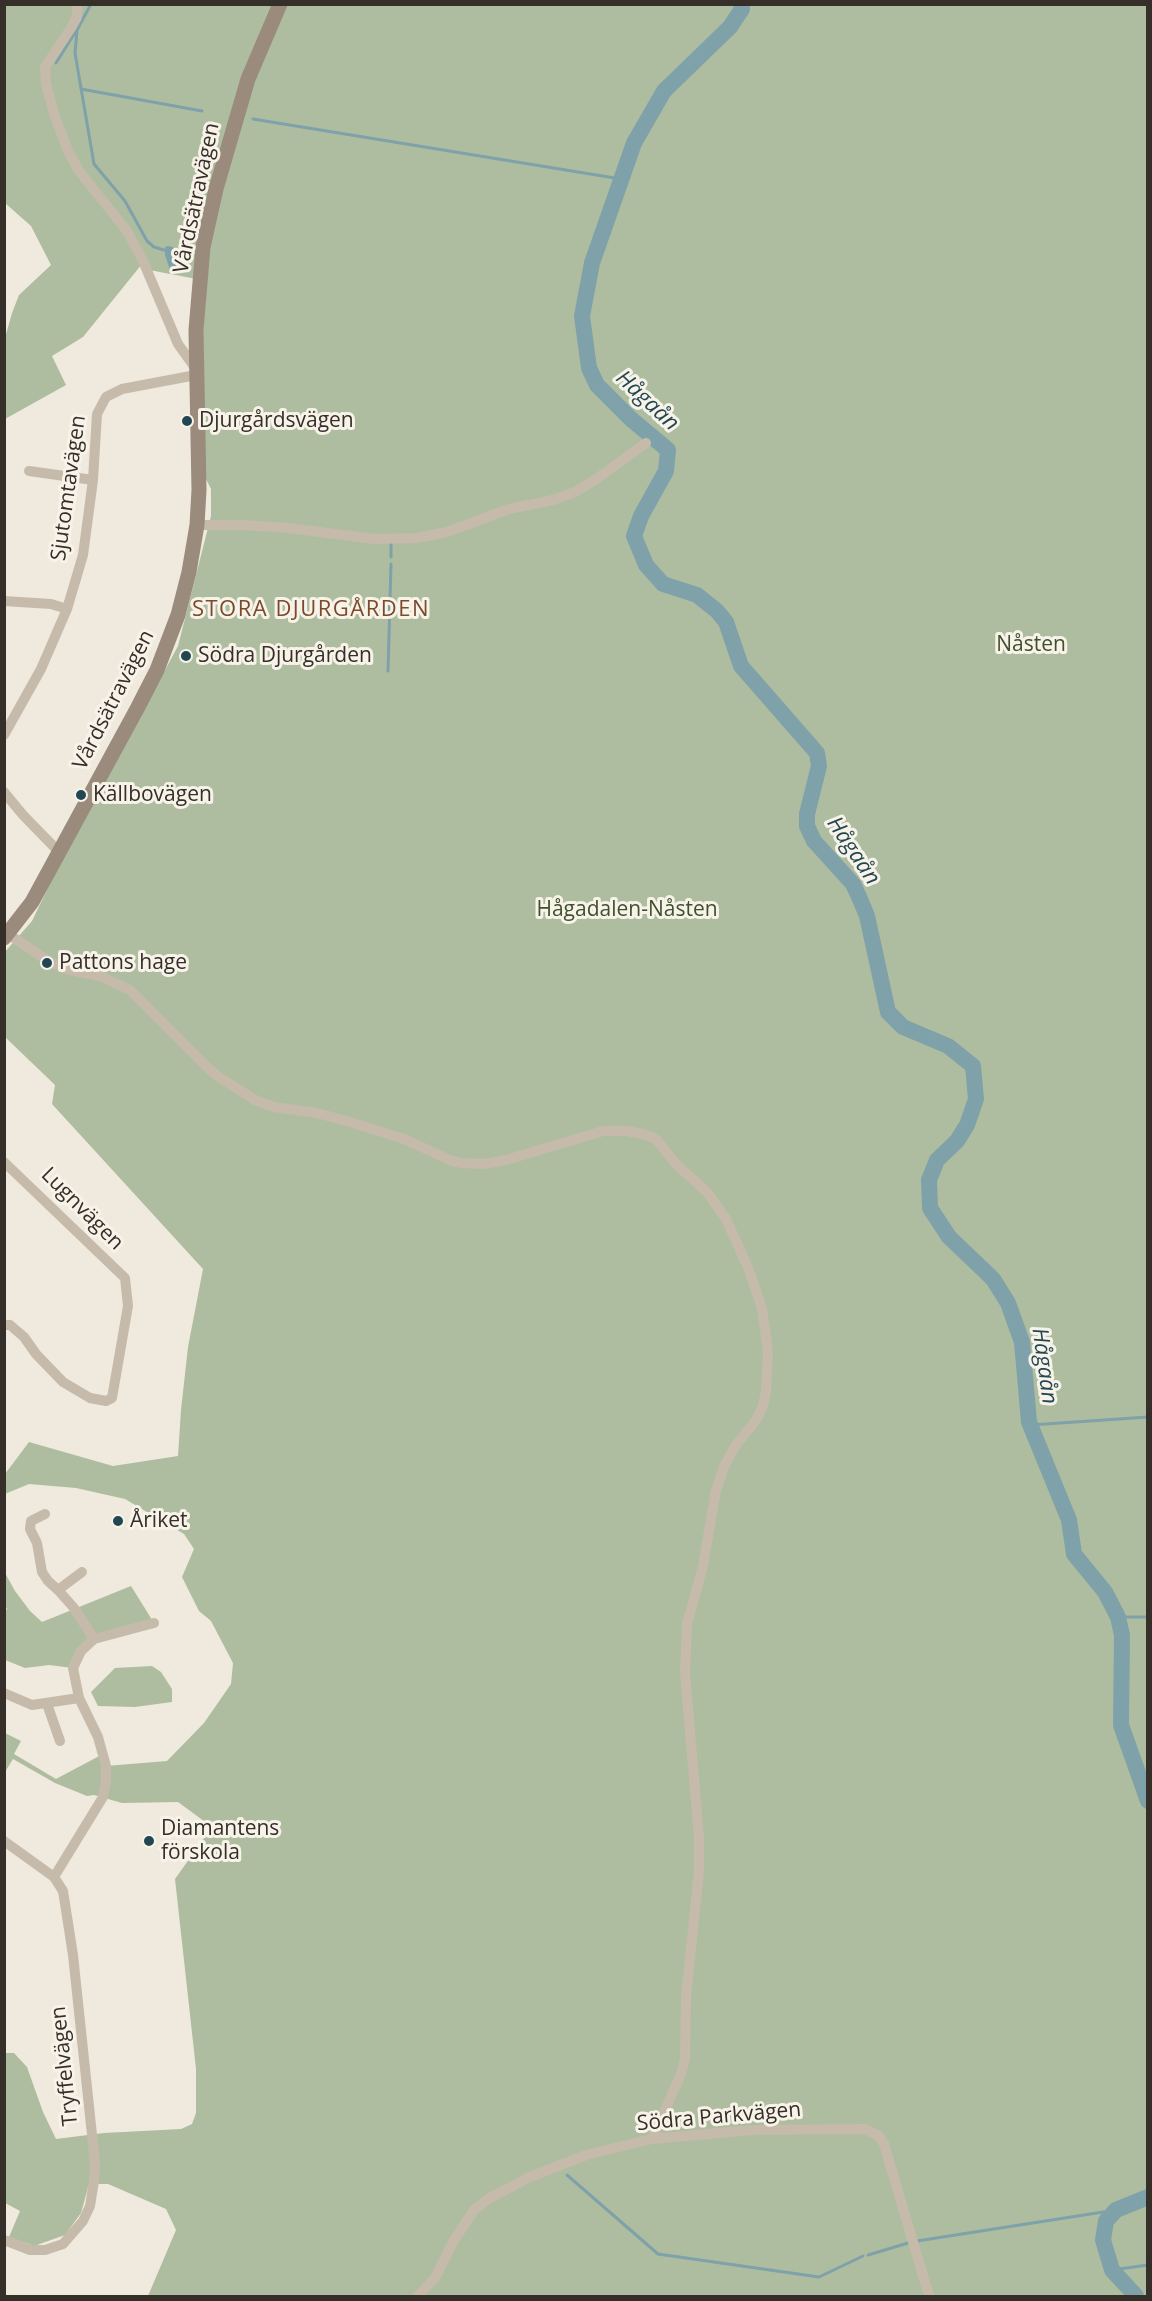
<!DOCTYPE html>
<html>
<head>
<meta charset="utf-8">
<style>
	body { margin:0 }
	#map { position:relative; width:1152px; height:2301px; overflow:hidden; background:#efeadd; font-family:"Open Sans",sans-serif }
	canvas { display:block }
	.frame { position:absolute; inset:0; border:6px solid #352e29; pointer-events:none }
</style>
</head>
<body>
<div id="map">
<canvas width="1152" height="2301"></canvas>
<div class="frame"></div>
</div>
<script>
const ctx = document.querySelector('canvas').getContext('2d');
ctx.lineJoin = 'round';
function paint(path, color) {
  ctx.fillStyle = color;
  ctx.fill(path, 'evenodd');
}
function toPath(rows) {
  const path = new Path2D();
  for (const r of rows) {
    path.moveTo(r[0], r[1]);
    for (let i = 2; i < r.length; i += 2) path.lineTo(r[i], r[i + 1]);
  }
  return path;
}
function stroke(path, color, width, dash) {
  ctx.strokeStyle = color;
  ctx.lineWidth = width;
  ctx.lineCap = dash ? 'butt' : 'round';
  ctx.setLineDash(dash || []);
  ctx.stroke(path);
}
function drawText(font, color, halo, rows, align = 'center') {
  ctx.font = font + ' "Open Sans",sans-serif';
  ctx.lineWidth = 6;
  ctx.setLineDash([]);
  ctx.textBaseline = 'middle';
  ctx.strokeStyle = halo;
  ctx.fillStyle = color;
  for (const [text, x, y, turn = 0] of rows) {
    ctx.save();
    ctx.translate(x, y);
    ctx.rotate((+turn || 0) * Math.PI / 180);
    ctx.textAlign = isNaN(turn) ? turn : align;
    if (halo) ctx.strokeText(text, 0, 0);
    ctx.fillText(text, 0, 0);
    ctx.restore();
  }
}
const green = toPath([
	[5,5,1147,5,1147,2296,148,2296,176,2230,166,2209,108,2184,89,2184,81,2213,65,2235,34,2246,9,2237,20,2211,5,2203,5,2053,14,2053,27,2067,43,2112,56,2139,104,2133,181,2129,192,2124,196,2113,196,2069,175,1879,212,1827,178,1802,122,1803,94,1795,87,1796,55,1783,13,1759,5,1772,5,1733,21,1741,14,1754,56,1779,103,1754,106,1766,167,1761,204,1723,231,1684,233,1663,211,1621,199,1611,182,1577,194,1549,184,1534,125,1499,76,1488,29,1484,5,1494,5,1474,29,1442,113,1466,178,1456,181,1410,188,1347,203,1269,52,1104,55,1085,5,1037,4,953,32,921,59,865,178,646,211,516,211,489,206,479,201,355,207,281,144,269,142,264,83,337,52,356,66,385,5,419,5,338,12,313,19,295,51,265,31,226,5,203],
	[4,1571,15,1591,30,1611,42,1622,131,1586,154,1623,94,1639,73,1668,49,1665,25,1668,5,1660,5,1612,7,1609,5,1606],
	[152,1666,161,1672,172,1689,172,1702,135,1707,98,1706,91,1692,115,1668]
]);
const water = toPath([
	[168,246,173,247,177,257,175,274,171,273,165,255,165,247]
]);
const stream = toPath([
	[91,4,77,30,75,53,94,164,125,201,147,241,154,247,164,250],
	[56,63,76,31],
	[81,89,202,111],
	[253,119,621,179],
	[391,557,391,544],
	[388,671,391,564],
	[1031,1425,1148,1417],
	[1118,1617,1148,1617],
	[567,2175,658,2254,819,2277,863,2256],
	[917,2241,1116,2210],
	[868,2255,908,2243],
	[1112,2270,1148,2265]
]);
const river = toPath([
	[741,4,742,9,730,27,664,91,634,143,592,263,582,316,589,368,597,385,631,419,668,450,666,471,641,516,634,536,646,565,663,584,697,595,717,611,726,622,741,666,817,753,819,766,807,814,807,826,814,841,853,884,860,899,867,916,888,1012,903,1027,948,1046,973,1066,976,1099,967,1125,957,1141,937,1160,929,1180,930,1208,949,1237,993,1279,1008,1303,1022,1342,1029,1422,1069,1520,1074,1554,1105,1592,1118,1617,1122,1635,1121,1725,1148,1801],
	[1136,2296,1112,2270,1103,2240,1106,2221,1116,2210,1148,2197]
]);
const street = toPath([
	[77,4,77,17,71,28,45,67,46,84,54,114,68,151,79,171,127,231,143,261,178,344,196,369],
	[29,471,93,480],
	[197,525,243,525,288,528,375,539,417,538,447,532,509,509,553,500,575,492,595,480,646,443],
	[4,601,51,604,67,609],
	[4,735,41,669,67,609,83,555,93,480,97,414,106,397,122,389,196,375],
	[4,792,23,815,59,852],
	[8,934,50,962,69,970,100,976,130,990,203,1063,216,1075,255,1100,274,1107,317,1113,350,1122,404,1139,452,1161,462,1163,484,1164,506,1160,603,1131,627,1131,643,1134,656,1139,676,1164,707,1192,726,1219,749,1270,762,1308,768,1352,766,1391,763,1406,756,1420,734,1448,724,1467,716,1490,703,1566,687,1624,685,1673,699,1837,699,1871,686,1997,685,2059,681,2074,652,2139],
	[4,1162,125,1278,128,1306,112,1398,106,1401,90,1398,63,1382,36,1354,24,1337,10,1325,4,1325],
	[45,1514,31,1521,30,1529,37,1543,42,1572,48,1581,58,1590],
	[82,1572,58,1590,74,1608,94,1639],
	[4,1693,32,1705,79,1698],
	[47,1704,60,1741],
	[4,1841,54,1877,63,1891,73,1955,95,2163,94,2181,90,2206,83,2221,63,2244,45,2250,30,2250,4,2240],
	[54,1877,103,1797,106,1781,106,1766,98,1737,79,1698,73,1668,81,1651,94,1639,154,1623],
	[418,2296,435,2278,453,2242,474,2210,488,2199,530,2177,586,2155,652,2139,752,2130,865,2129,879,2136,884,2144,929,2296]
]);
const secondary = toPath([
	[4,938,32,902,138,707,157,670,178,615,189,572,197,525,199,490,196,330,203,247,216,189,248,79,280,4]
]);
const markers = [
	[187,421,6,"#234752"],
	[186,656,6,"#234752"],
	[81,795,6,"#234752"],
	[47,963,6,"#234752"],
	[118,1521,6,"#234752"],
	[149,1841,6,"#234752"]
];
const streetNames = [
	["Vårdsätravägen",197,198,-78],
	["Sjutomtavägen",69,488,-82],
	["Vårdsätravägen",114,700,-63],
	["Lugnvägen",82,1209,45],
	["Tryffelvägen",65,2066,-96],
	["Södra Parkvägen",719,2117,-5]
];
const poiNames = [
	["Djurgårdsvägen",199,421],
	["Södra Djurgården",198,656],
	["Källbovägen",93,795],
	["Pattons hage",59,963],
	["Åriket",130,1521],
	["Diamantens",161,1829],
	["förskola",161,1853]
];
const parkNames = [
	["Nåsten",1031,645],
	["Hågadalen-Nåsten",627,910]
];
const waterNames = [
	["Hågaån",647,401,43],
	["Hågaån",853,851,56],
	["Hågaån",1044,1366,82]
];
const neighbourhoodNames = [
	["STORA DJURGÅRDEN",311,610]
];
paint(green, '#aebd9f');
paint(water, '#7fa1a9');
stroke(stream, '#7fa1a9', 3);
stroke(river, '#7fa1a9', 16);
stroke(street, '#c6bbaa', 10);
stroke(secondary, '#9a8b7c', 15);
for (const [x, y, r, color] of markers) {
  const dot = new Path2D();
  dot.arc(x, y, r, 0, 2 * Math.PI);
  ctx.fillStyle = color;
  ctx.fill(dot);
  stroke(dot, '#f8f3e9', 2);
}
drawText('21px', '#352e29', '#f8f3e9', streetNames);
drawText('21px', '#352e29', '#f8f3e9', poiNames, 'left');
drawText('21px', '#3f502f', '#f8f3e9', parkNames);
drawText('italic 22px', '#234752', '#f8f3e9', waterNames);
ctx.letterSpacing = '1.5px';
drawText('22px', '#7b4a2b', '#f8f3e9', neighbourhoodNames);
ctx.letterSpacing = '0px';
</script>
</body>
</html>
